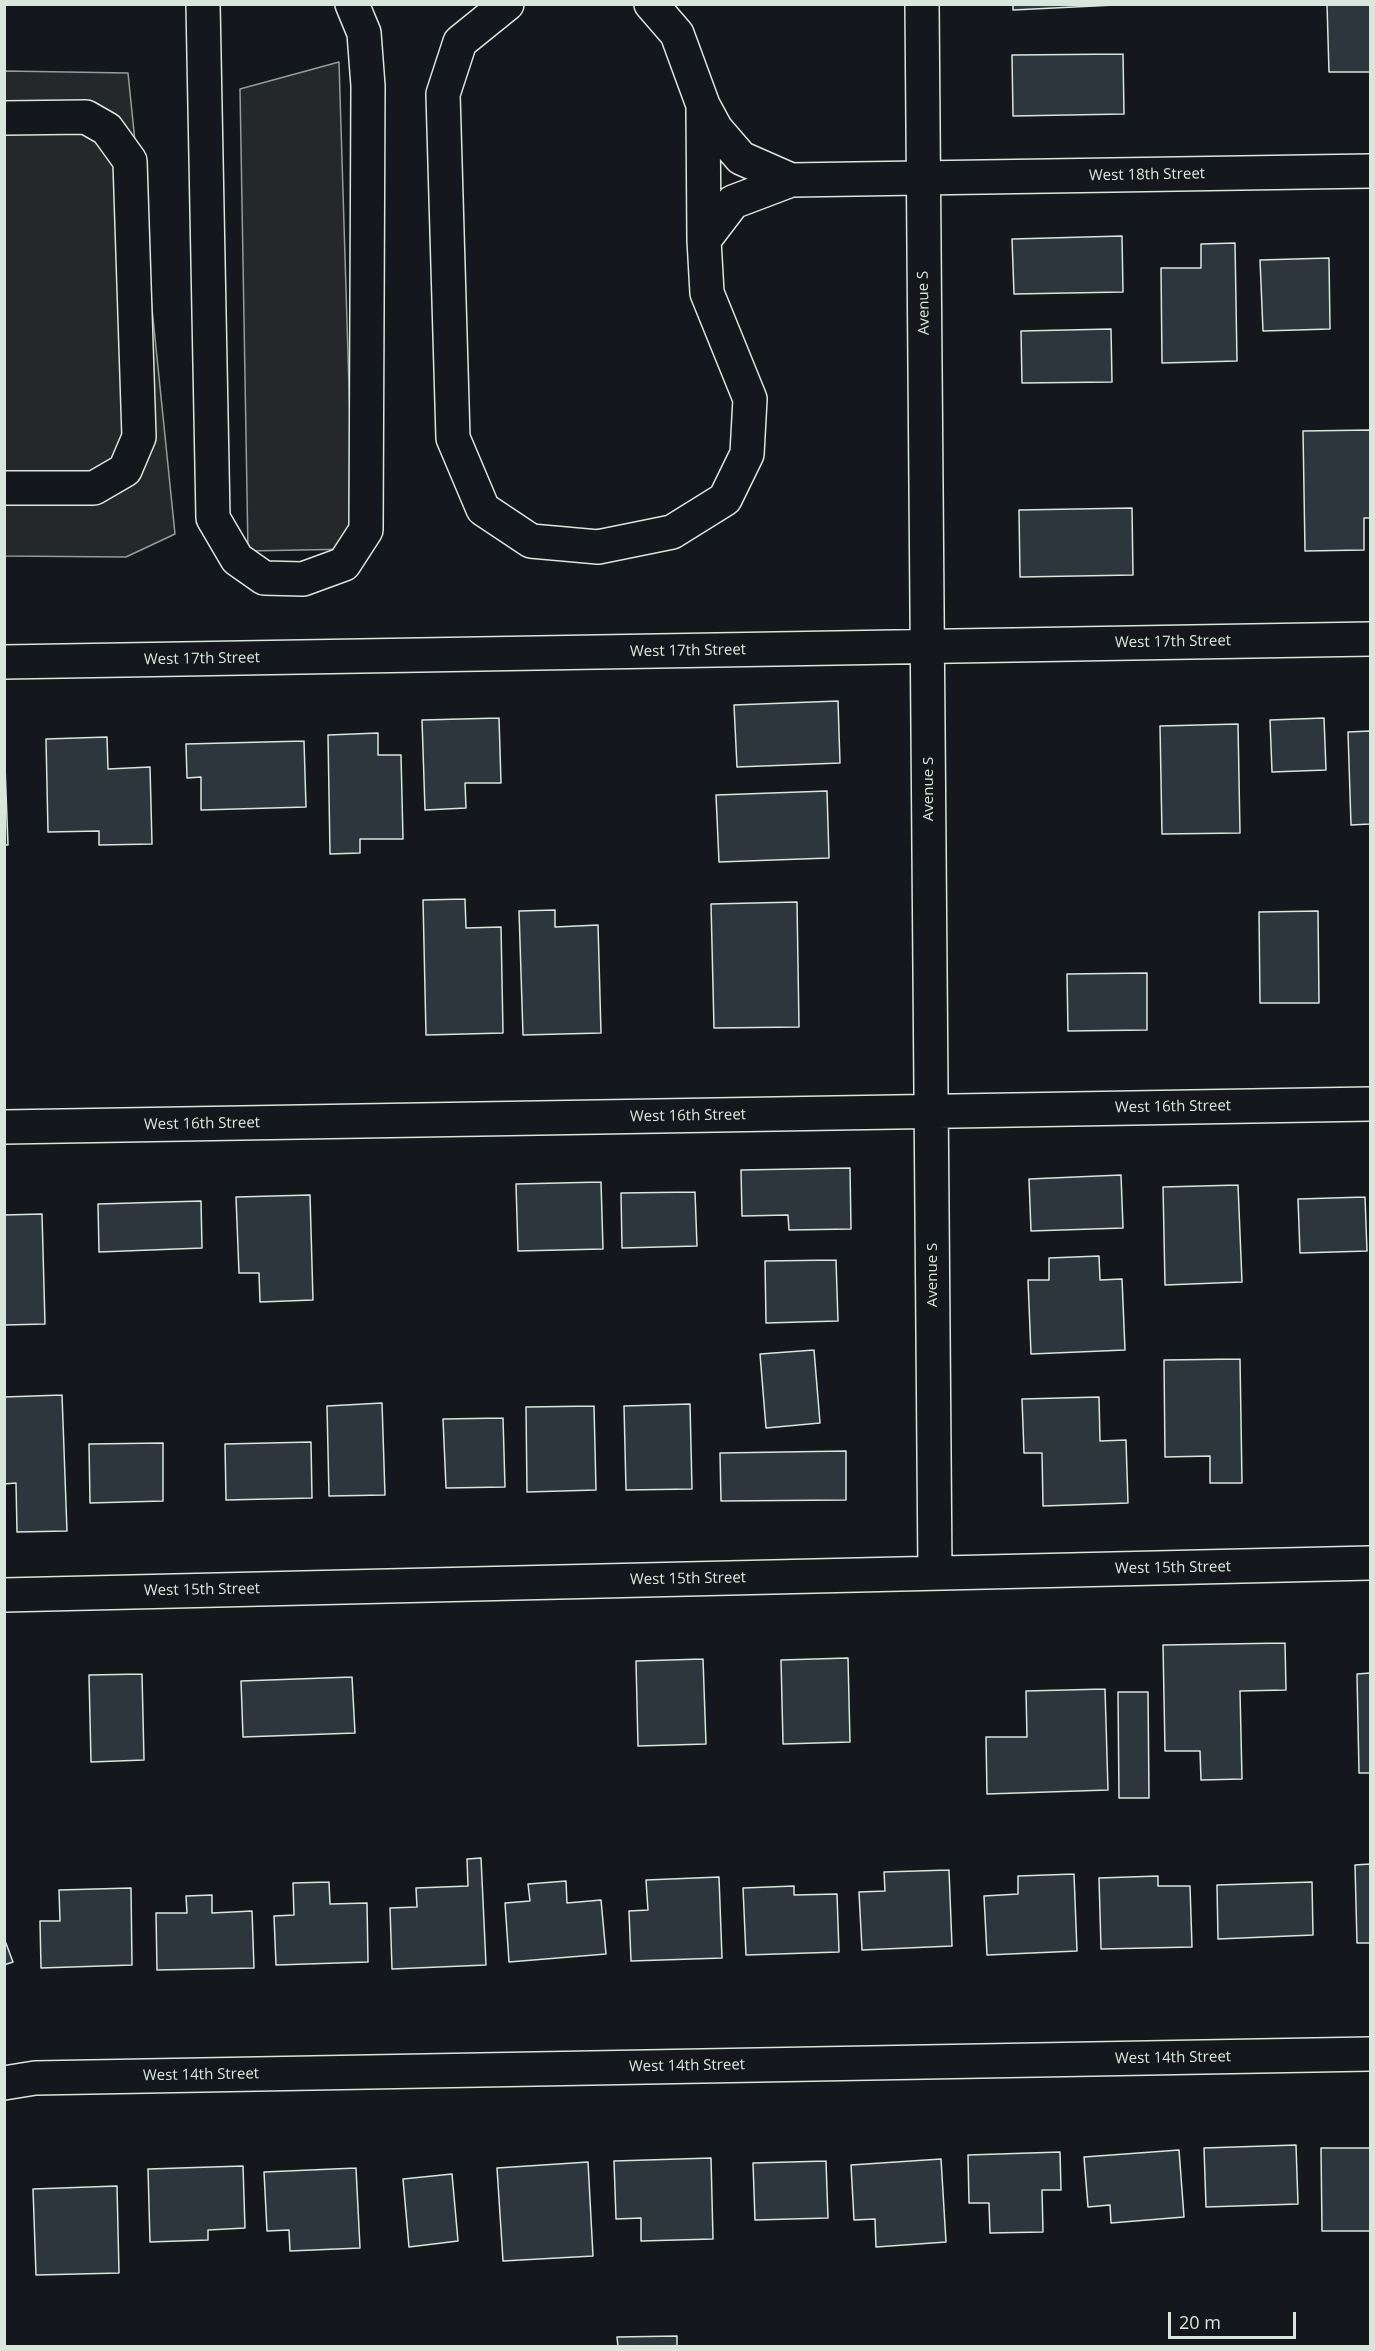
<!DOCTYPE html>
<html>
<head>
<meta charset="utf-8">
<style>
	body { margin:0 }
	#map { position:relative; width:1375px; height:2351px; overflow:hidden; background:#14181c; font-family:"Open Sans",sans-serif }
	canvas { display:block }
	.frame { position:absolute; inset:0; border:6px solid #d8e6dc; pointer-events:none }
	.scale { position:absolute; left:1168px; top:2312px; width:128px; height:27px; box-sizing:border-box; border:3px solid #d8e6dc; border-top:0; padding-left:8px; font-size:18px; line-height:21px; white-space:nowrap; color:#d8e6dc; -webkit-text-stroke:4px #14181c; paint-order:stroke }
</style>
</head>
<body>
<div id="map">
<canvas width="1375" height="2351"></canvas>
<div class="frame"></div>
<div class="scale">20 m</div>
</div>
<script>
const ctx = document.querySelector('canvas').getContext('2d');
ctx.lineJoin = 'round';
function paint(path, color) {
  ctx.fillStyle = color;
  ctx.fill(path, 'evenodd');
}
function toPath(rows) {
  const path = new Path2D();
  for (const r of rows) {
    path.moveTo(r[0], r[1]);
    for (let i = 2; i < r.length; i += 2) path.lineTo(r[i], r[i + 1]);
  }
  return path;
}
function stroke(path, color, width, dash) {
  ctx.strokeStyle = color;
  ctx.lineWidth = width;
  ctx.lineCap = dash ? 'butt' : 'round';
  ctx.setLineDash(dash || []);
  ctx.stroke(path);
}
function drawText(font, color, halo, rows, align = 'center') {
  ctx.font = font + ' "Open Sans",sans-serif';
  ctx.lineWidth = 4.5;
  ctx.setLineDash([]);
  ctx.textBaseline = 'middle';
  ctx.strokeStyle = halo;
  ctx.fillStyle = color;
  for (const [text, x, y, turn = 0] of rows) {
    ctx.save();
    ctx.translate(x, y);
    ctx.rotate((+turn || 0) * Math.PI / 180);
    ctx.textAlign = isNaN(turn) ? turn : align;
    if (halo) ctx.strokeText(text, 0, 0);
    ctx.fillText(text, 0, 0);
    ctx.restore();
  }
}
const parking = toPath([
	[339,62,354,549,248,551,240,89,339,62],
	[5,71,128,73,175,534,126,557,5,556,5,71]
]);
const building = toPath([
	[1013,4,1115,4,1115,5,1013,10,1013,4],
	[1327,4,1370,4,1370,72,1329,72,1327,4],
	[1123,54,1124,114,1013,116,1012,55,1123,54],
	[1122,236,1123,292,1014,294,1012,239,1122,236],
	[1235,243,1237,361,1162,363,1161,268,1201,268,1201,244,1235,243],
	[1329,258,1330,329,1263,331,1260,260,1329,258],
	[1111,329,1112,382,1022,383,1021,331,1111,329],
	[1370,430,1370,518,1364,518,1364,550,1305,551,1303,431,1370,430],
	[1132,508,1133,575,1020,577,1019,510,1132,508],
	[838,701,840,763,737,767,734,705,838,701],
	[499,718,501,783,465,783,466,808,425,810,422,720,499,718],
	[1324,718,1326,770,1272,772,1270,720,1324,718],
	[1238,724,1240,833,1162,834,1160,726,1238,724],
	[1370,731,1370,824,1351,825,1348,732,1370,731],
	[378,733,378,755,401,755,403,839,360,839,360,853,330,854,328,735,378,733],
	[107,737,108,769,150,767,152,844,99,845,99,831,48,832,46,739,107,737],
	[4,740,8,845,4,845,4,740],
	[304,741,306,807,201,810,201,777,187,778,186,744,304,741],
	[827,791,829,858,719,862,716,795,827,791],
	[465,899,466,928,501,927,503,1033,426,1035,423,900,465,899],
	[797,902,799,1027,714,1028,711,904,797,902],
	[555,910,555,927,598,925,601,1033,523,1035,519,911,555,910],
	[1318,911,1319,1003,1260,1003,1259,912,1318,911],
	[1147,973,1147,1030,1068,1031,1067,974,1147,973],
	[850,1168,851,1229,789,1230,788,1215,742,1216,741,1170,850,1168],
	[1121,1175,1123,1228,1031,1231,1029,1179,1121,1175],
	[601,1182,603,1249,518,1251,516,1184,601,1182],
	[1238,1185,1242,1282,1165,1285,1163,1187,1238,1185],
	[695,1192,697,1246,622,1248,621,1193,695,1192],
	[310,1195,313,1300,260,1302,259,1273,239,1273,236,1197,310,1195],
	[1365,1197,1367,1251,1300,1253,1298,1199,1365,1197],
	[201,1201,202,1248,99,1252,98,1204,201,1201],
	[42,1214,45,1324,4,1325,4,1215,42,1214],
	[1099,1256,1100,1280,1122,1279,1125,1350,1031,1354,1028,1280,1049,1280,1049,1258,1099,1256],
	[836,1260,838,1321,766,1323,765,1261,836,1260],
	[814,1350,820,1423,766,1428,760,1354,814,1350],
	[1240,1359,1242,1483,1210,1483,1210,1456,1165,1457,1164,1360,1240,1359],
	[62,1395,67,1531,17,1532,16,1483,4,1484,4,1397,62,1395],
	[1099,1397,1100,1441,1126,1440,1128,1503,1043,1506,1042,1453,1024,1453,1022,1399,1099,1397],
	[382,1403,385,1495,329,1496,327,1406,382,1403],
	[690,1404,692,1489,626,1490,624,1406,690,1404],
	[594,1406,596,1490,527,1492,526,1407,594,1406],
	[503,1418,505,1487,446,1488,443,1419,503,1418],
	[311,1442,312,1498,226,1500,225,1444,311,1442],
	[163,1443,163,1501,90,1503,89,1444,163,1443],
	[846,1451,846,1500,721,1501,720,1453,846,1451],
	[1285,1643,1286,1690,1240,1691,1242,1779,1201,1780,1200,1751,1165,1751,1163,1645,1285,1643],
	[848,1658,850,1742,783,1744,781,1660,848,1658],
	[703,1659,706,1744,638,1746,636,1661,703,1659],
	[1370,1673,1370,1773,1359,1773,1357,1674,1370,1673],
	[142,1674,144,1760,91,1762,89,1675,142,1674],
	[352,1677,355,1733,243,1737,241,1681,352,1677],
	[1105,1689,1108,1790,987,1794,986,1737,1027,1737,1026,1691,1105,1689],
	[1118,1692,1148,1692,1149,1798,1119,1798,1118,1692],
	[481,1858,486,1965,392,1969,390,1908,417,1907,416,1888,468,1886,467,1859,481,1858],
	[1370,1864,1370,1943,1357,1943,1355,1865,1370,1864],
	[949,1870,952,1946,862,1950,859,1892,885,1891,884,1872,949,1870],
	[1074,1874,1077,1951,987,1955,984,1896,1018,1894,1018,1876,1074,1874],
	[1158,1876,1158,1886,1190,1886,1192,1947,1101,1949,1099,1878,1158,1876],
	[719,1877,722,1958,631,1961,629,1911,648,1910,646,1880,719,1877],
	[566,1881,567,1903,601,1900,606,1954,509,1962,505,1903,530,1901,528,1884,566,1881],
	[329,1882,330,1904,367,1903,368,1962,276,1965,274,1916,294,1915,293,1883,329,1882],
	[1312,1882,1313,1935,1218,1939,1217,1885,1312,1882],
	[794,1886,794,1895,837,1894,839,1952,746,1955,743,1888,794,1886],
	[131,1888,132,1965,41,1968,40,1921,60,1921,59,1890,131,1888],
	[212,1895,212,1913,252,1911,254,1968,157,1970,156,1913,187,1913,186,1896,212,1895],
	[4,1938,13,1962,4,1965,4,1938],
	[1296,2145,1298,2204,1206,2207,1204,2148,1296,2145],
	[1321,2148,1370,2148,1370,2231,1322,2231,1321,2148],
	[1179,2150,1184,2217,1111,2223,1110,2205,1088,2207,1084,2157,1179,2150],
	[1060,2152,1061,2190,1042,2190,1043,2232,990,2233,989,2203,969,2203,968,2155,1060,2152],
	[711,2158,713,2239,641,2241,641,2218,616,2219,614,2161,711,2158],
	[941,2159,946,2242,876,2247,875,2219,854,2220,851,2165,941,2159],
	[826,2161,828,2218,755,2220,753,2163,826,2161],
	[588,2162,593,2256,503,2261,497,2168,588,2162],
	[243,2166,245,2228,208,2230,208,2240,150,2242,148,2169,243,2166],
	[356,2168,360,2248,290,2251,289,2230,267,2231,264,2172,356,2168],
	[452,2174,458,2241,409,2247,403,2179,452,2174],
	[117,2186,119,2273,36,2275,33,2189,117,2186],
	[677,2336,677,2346,618,2346,617,2337,677,2336]
]);
const minor = toPath([
	[203,4,213,518,237,559,264,578,303,579,344,564,366,530,368,86,364,33,352,4],
	[507,4,460,42,443,94,453,438,483,509,531,541,598,547,672,532,725,499,747,454,750,399,707,293,704,240,733,202,791,180,1370,171],
	[651,4,677,34,703,105,716,129,741,158,791,180],
	[922,4,935,1573],
	[703,107,704,240],
	[4,118,86,117,107,129,130,161,139,437,125,470,94,488,4,488],
	[4,662,1370,639],
	[4,1127,1370,1104],
	[4,1595,1370,1563],
	[4,2083,35,2078,1370,2054]
]);
const streetNames = [
	["West 18th Street",1147,175,-1],
	["Avenue S",924,303,-91],
	["West 17th Street",1173,642,-1],
	["West 17th Street",688,651,-1],
	["West 17th Street",202,659,-1],
	["Avenue S",929,789,-90],
	["West 16th Street",1173,1107,-1],
	["West 16th Street",688,1116,-1],
	["West 16th Street",202,1124,-1],
	["Avenue S",933,1275,-90],
	["West 15th Street",1173,1568,-1],
	["West 15th Street",688,1579,-1],
	["West 15th Street",202,1590,-1],
	["West 14th Street",1173,2058,-1],
	["West 14th Street",687,2066,-1],
	["West 14th Street",201,2075,-1]
];
paint(parking, '#24282b');
stroke(parking, '#939e99', 1.5);
paint(building, '#2c363c');
stroke(building, '#d8e6dc', 1.5);
stroke(minor, '#d8e6dc', 36);
stroke(minor, '#14181c', 33);
drawText('15px', '#d8e6dc', '#14181c', streetNames);
</script>
</body>
</html>
